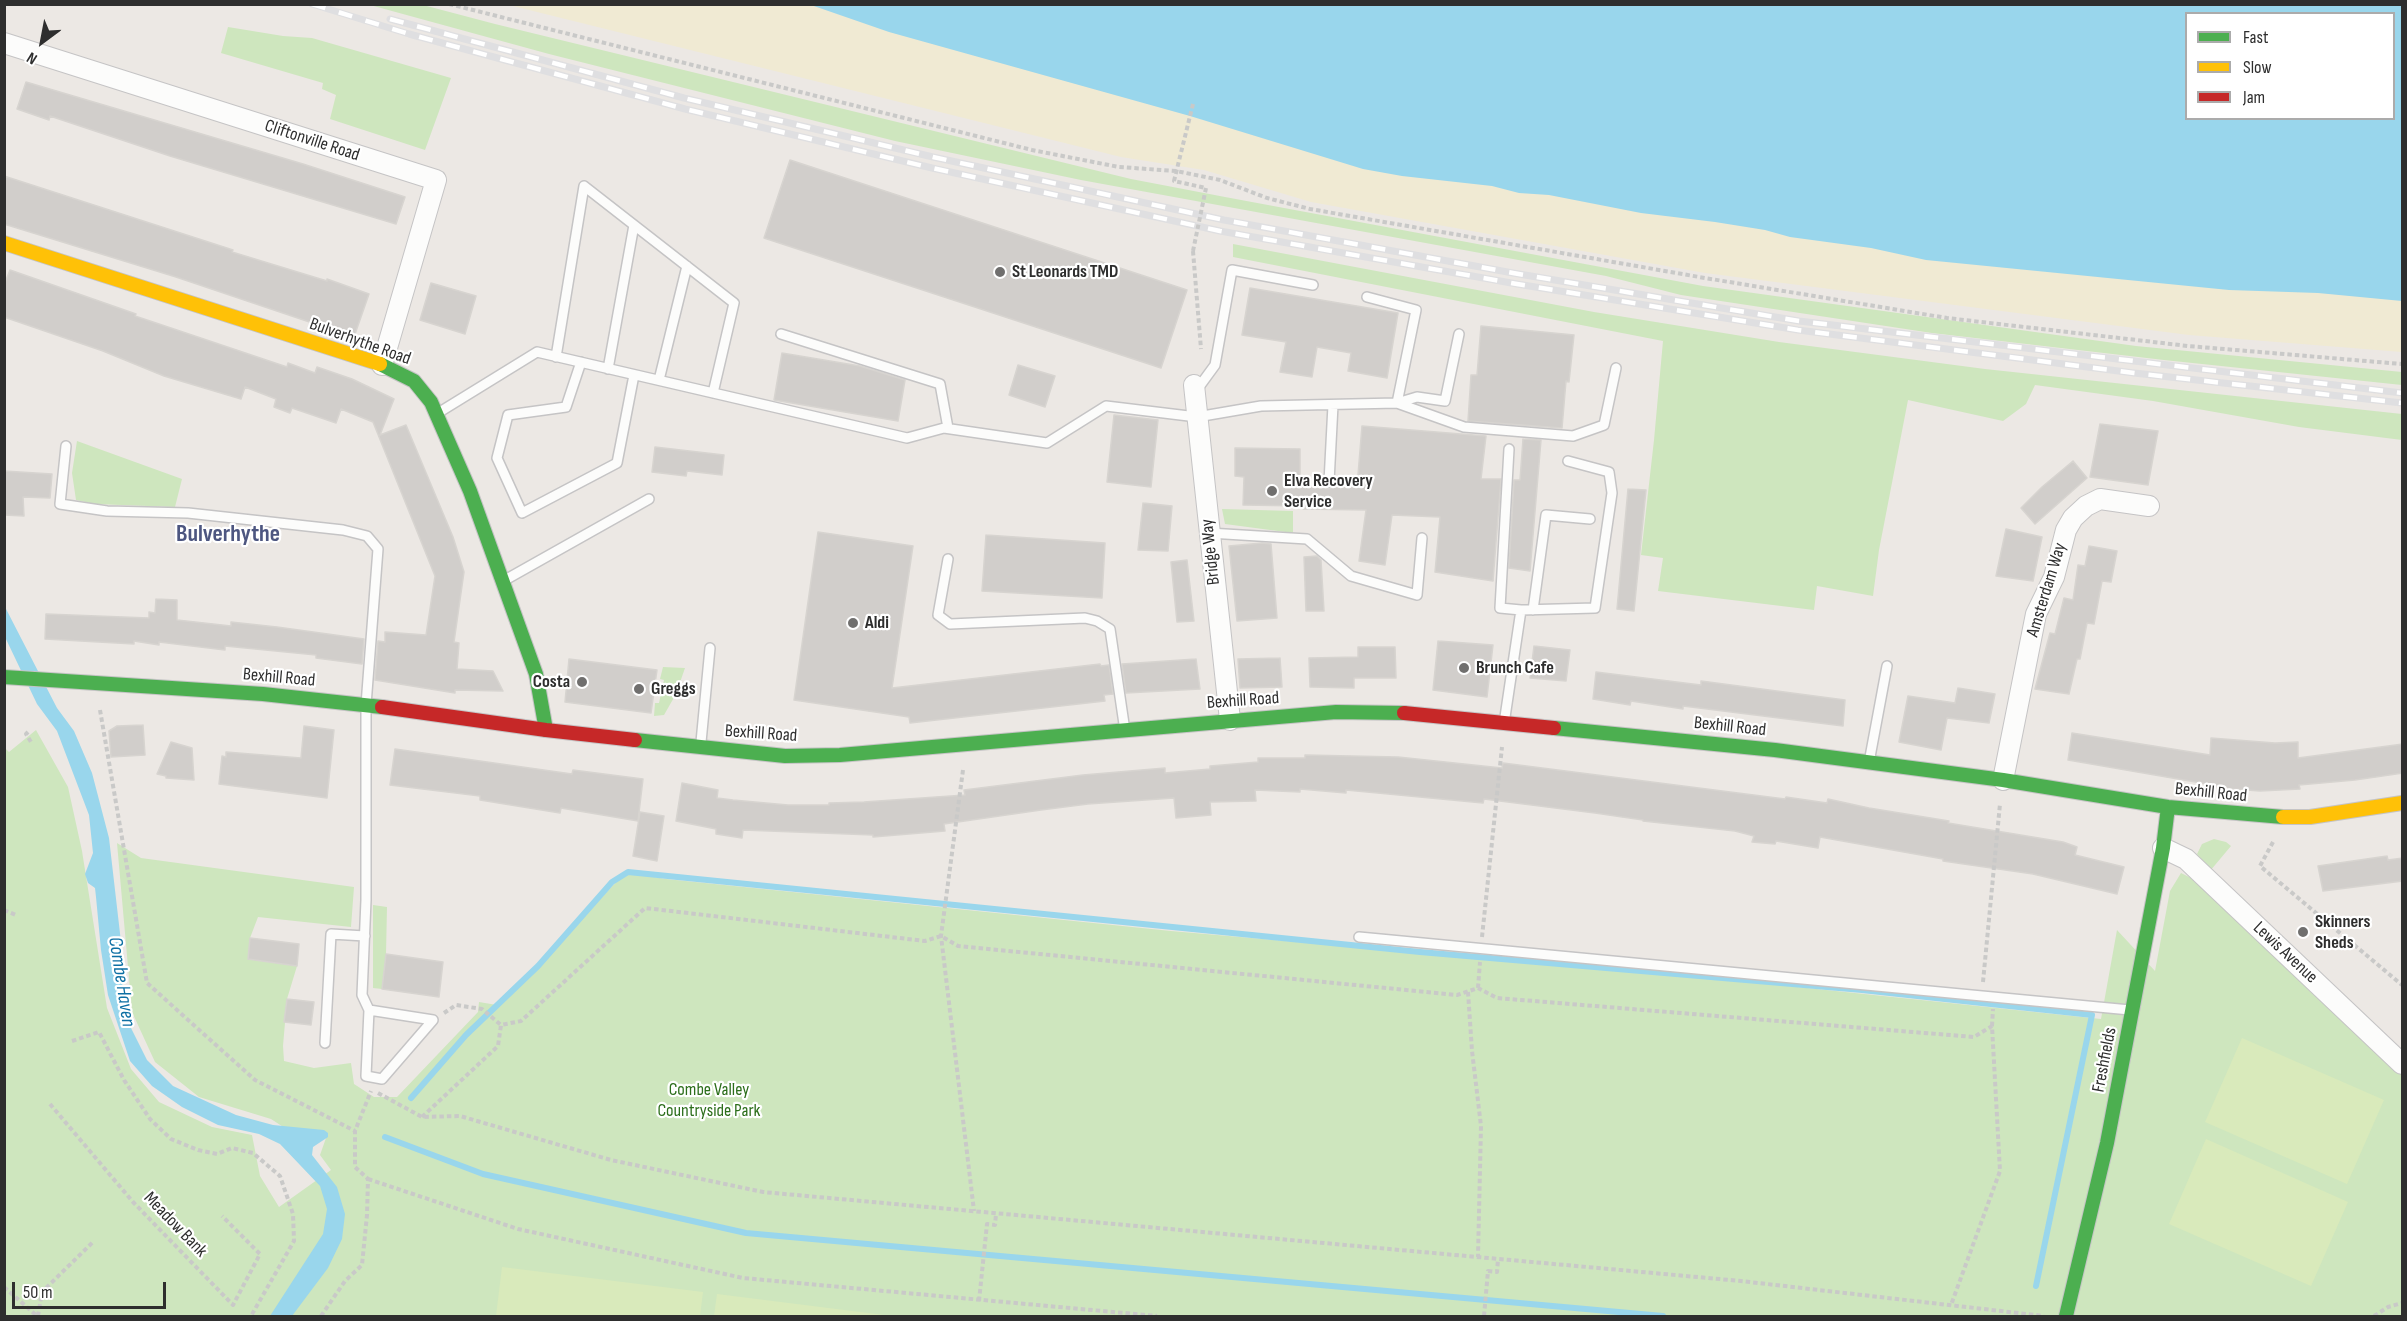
<!DOCTYPE html>
<html>
<head>
<meta charset="utf-8">
<style>
	body { margin:0 }
	#map { position:relative; width:2407px; height:1321px; overflow:hidden; background:#ece8e4; font-family:"Sofia Sans Condensed",sans-serif }
	canvas { display:block }
	.frame { position:absolute; inset:0; border:6px solid #2e2e2e; pointer-events:none }
	.legend { position:absolute; left:2185px; top:12px; width:210px; height:108px; box-sizing:border-box; background:#fff; border:2px solid #ababab; margin:0; padding:8px 10px; list-style:none; font-size:18px; color:#2e2e2e }
	.legend li { display:flex; align-items:center; gap:12px; height:30px }
	.legend b { width:30px; border:2px solid #ababab }
	.north { position:absolute; left:12px; top:12px; width:60px; height:60px; -webkit-text-stroke:4px #fff; paint-order:stroke; rotate:212deg; font-size:16px; font-weight:700; line-height:24px; text-align:center; color:#2e2e2e }
	.north::after { content:''; display:block; margin:auto; width:21px; height:27px; background:#2e2e2e; clip-path:polygon(50% 0,100% 100%,50% 72%,0 100%) }
	.scale { position:absolute; left:12px; top:1282px; width:154px; height:27px; box-sizing:border-box; border:3px solid #2e2e2e; border-top:0; padding-left:8px; font-size:18px; line-height:21px; white-space:nowrap; color:#2e2e2e; -webkit-text-stroke:4px #fff; paint-order:stroke }
</style>
</head>
<body>
<div id="map">
<canvas width="2407" height="1321"></canvas>
<div class="frame"></div>
<ul class="legend">
<li><b style="height:8px;background:#4caf50"></b>Fast</li>
<li><b style="height:8px;background:#ffc107"></b>Slow</li>
<li><b style="height:8px;background:#c62828"></b>Jam</li>
</ul>
<div class="north">N</div>
<div class="scale">50 m</div>
</div>
<script>
const ctx = document.querySelector('canvas').getContext('2d');
ctx.lineJoin = 'round';
function paint(path, color) {
  ctx.fillStyle = color;
  ctx.fill(path, 'evenodd');
}
function toPath(rows) {
  const path = new Path2D();
  for (const r of rows) {
    path.moveTo(r[0], r[1]);
    for (let i = 2; i < r.length; i += 2) path.lineTo(r[i], r[i + 1]);
  }
  return path;
}
function stroke(path, color, width, dash) {
  ctx.strokeStyle = color;
  ctx.lineWidth = width;
  ctx.lineCap = dash ? 'butt' : 'round';
  ctx.setLineDash(dash || []);
  ctx.stroke(path);
}
function drawText(font, color, halo, rows, align = 'center') {
  ctx.font = font + ' "Sofia Sans Condensed",sans-serif';
  ctx.lineWidth = 4.5;
  ctx.setLineDash([]);
  ctx.textBaseline = 'middle';
  ctx.strokeStyle = halo;
  ctx.fillStyle = color;
  for (const [text, x, y, turn = 0] of rows) {
    ctx.save();
    ctx.translate(x, y);
    ctx.rotate((+turn || 0) * Math.PI / 180);
    ctx.textAlign = isNaN(turn) ? turn : align;
    if (halo) ctx.strokeText(text, 0, 0);
    ctx.fillText(text, 0, 0);
    ctx.restore();
  }
}
const green = toPath([
	[370,5,423,5,495,24,1131,179,1225,197,1703,286,2136,346,2402,372,2402,385,2164,360,1932,333,1681,295,1606,276,1081,180,895,141,549,54],
	[228,27,283,36,312,38,451,78,425,150,330,119,336,95,322,89,323,83,221,53],
	[1233,244,1594,312,1779,342,1985,369,2402,414,2402,440,2299,427,2153,401,2035,385,2026,404,2003,421,1908,400,1879,550,1873,596,1817,586,1814,610,1658,591,1663,558,1641,555,1654,440,1663,341,1233,257],
	[77,441,182,479,175,507,95,504,76,500,72,473],
	[1222,509,1293,511,1293,533,1225,524],
	[663,667,685,668,676,694,664,715,654,716,655,703,659,703,664,680,660,679],
	[36,730,68,787,82,851,107,1008,131,1069,159,1102,212,1127,252,1135,260,1176,279,1207,331,1170,320,1155,326,1138,294,1134,271,1119,199,1097,155,1062,132,1012,117,843,141,858,354,887,351,927,258,917,250,938,248,959,297,966,287,999,283,1046,284,1061,314,1068,351,1063,354,1084,374,1097,397,1097,478,1012,479,1002,497,1005,626,872,666,879,1171,931,1722,979,2101,1019,2117,930,2155,971,2170,891,2181,873,2199,882,2402,1075,2402,1316,5,1316,4,747,9,752],
	[2214,839,2226,842,2231,846,2210,871,2197,854,2202,844],
	[373,905,387,907,386,954,382,989,373,988]
]);
const sand = toPath([
	[509,5,2402,5,2402,352,2189,335,1705,273,1311,202,1204,170,1121,157],
	[2186,14,2394,14,2394,118,2186,118]
]);
const pitch = toPath([
	[2242,1038,2384,1100,2347,1184,2205,1122],
	[2206,1139,2348,1202,2311,1286,2169,1224],
	[502,1267,703,1292,700,1316,496,1316],
	[717,1294,892,1316,714,1316]
]);
const water = toPath([
	[811,5,2402,5,2402,301,2318,293,2229,290,1926,260,1871,248,1790,237,1765,230,1715,222,1641,213,1549,195,1519,193,1492,186,1402,176,1363,169,1190,116,889,32],
	[2186,14,2394,14,2394,118,2186,118],
	[4,605,57,708,74,731,92,773,109,838,121,942,122,981,126,1018,147,1060,173,1086,236,1115,273,1125,324,1130,328,1133,328,1137,313,1147,312,1155,337,1187,345,1214,342,1239,328,1268,292,1316,270,1316,323,1234,327,1209,320,1186,280,1144,259,1134,218,1125,182,1107,152,1086,130,1061,108,995,101,950,96,897,95,888,88,883,85,874,93,853,89,815,57,731,37,704,5,637]
]);
const stream = toPath([
	[411,1098,466,1035,538,966,612,882,628,872,1420,952,1862,990,2092,1015,2036,1286],
	[385,1137,483,1174,746,1233,1663,1316]
]);
const building = toPath([
	[26,82,303,164,405,197,396,224,170,156,50,116,49,120,17,109,26,82],
	[790,160,1187,290,1161,368,764,238,790,160],
	[4,176,233,250,232,252,327,281,327,279,369,294,354,337,176,277,4,224,4,176],
	[10,270,136,314,135,316,162,325,287,367,288,363,315,373,317,367,352,379,394,399,380,435,406,425,453,537,464,572,454,642,459,643,457,669,493,671,503,691,455,690,455,693,375,680,378,641,385,642,385,632,426,635,435,576,373,422,341,409,336,423,292,408,290,413,274,407,276,399,245,387,241,399,164,376,103,351,4,317,4,285,10,270],
	[431,283,476,296,465,334,420,320,431,283],
	[1250,288,1398,313,1387,378,1348,371,1351,353,1317,347,1312,377,1280,372,1286,342,1242,335,1250,288],
	[1481,326,1574,335,1569,382,1566,381,1562,428,1468,421,1471,375,1477,375,1481,326],
	[782,353,860,366,905,380,898,421,774,400,782,353],
	[1018,365,1055,376,1045,407,1009,395,1018,365],
	[1114,415,1158,420,1151,487,1107,482,1114,415],
	[2100,424,2158,431,2148,485,2090,477,2100,424],
	[1362,426,1486,436,1481,479,1501,479,1493,581,1435,572,1440,517,1392,515,1385,565,1359,561,1366,510,1303,509,1303,506,1243,505,1244,477,1235,476,1235,448,1300,449,1300,486,1329,489,1334,487,1357,487,1362,426],
	[1523,439,1541,440,1530,571,1509,568,1514,480,1520,480,1523,439],
	[655,447,724,455,722,475,687,471,686,476,652,472,655,447],
	[2073,461,2087,478,2035,524,2021,508,2042,487,2073,461],
	[4,471,52,474,50,498,23,497,24,516,4,515,4,471],
	[1628,489,1646,490,1634,611,1617,609,1628,489],
	[1143,503,1172,506,1168,551,1138,550,1143,503],
	[2006,529,2042,537,2033,581,1996,576,2006,529],
	[818,532,913,546,892,688,1100,664,1101,666,1109,665,1113,694,1104,695,1105,701,910,723,909,717,794,700,818,532],
	[986,535,1105,543,1102,598,982,591,986,535],
	[1262,543,1271,544,1277,618,1237,621,1229,546,1262,543],
	[2089,546,2117,551,2111,582,2102,581,2094,624,2087,623,2080,659,2077,659,2069,694,2035,689,2050,633,2055,634,2064,598,2073,600,2078,565,2085,566,2089,546],
	[1317,556,1321,560,1324,611,1306,611,1304,557,1317,556],
	[1187,560,1194,621,1177,622,1171,562,1187,560],
	[156,599,177,600,177,620,231,626,231,622,277,627,364,639,362,664,316,658,316,655,225,646,225,650,159,642,159,645,134,641,134,644,45,639,46,614,149,618,149,612,155,613,156,599],
	[1438,641,1493,645,1487,697,1433,690,1438,641],
	[1534,646,1570,650,1566,681,1530,678,1534,646],
	[1358,647,1395,647,1396,678,1354,678,1354,688,1310,687,1309,658,1358,657,1358,647],
	[1280,658,1282,687,1240,688,1238,659,1280,658],
	[569,659,657,670,651,713,565,702,569,659],
	[1196,659,1200,689,1126,693,1122,664,1196,659],
	[1596,672,1701,685,1701,681,1845,700,1843,726,1683,706,1683,709,1631,701,1630,705,1593,699,1596,672],
	[1958,688,1995,694,1989,723,1947,718,1941,750,1899,742,1908,696,1955,703,1958,688],
	[143,725,145,755,111,757,109,731,117,726,143,725],
	[304,726,334,730,327,798,219,784,222,756,226,757,226,752,301,758,304,726],
	[2072,733,2210,755,2211,738,2275,743,2298,742,2298,758,2403,744,2403,773,2355,780,2299,785,2300,789,2260,791,2207,787,2207,784,2068,760,2072,733],
	[171,742,192,748,194,780,166,778,166,776,157,774,171,742],
	[395,749,572,774,573,770,643,779,638,821,561,808,560,813,480,800,480,796,390,785,395,749],
	[1305,755,1398,757,1502,768,1503,763,1785,799,1786,797,1827,803,1828,799,1869,808,1949,821,1948,823,2063,842,2077,847,2075,855,2124,867,2117,894,2033,874,1943,861,1943,859,1820,837,1818,848,1776,841,1775,844,1752,842,1754,836,1735,831,1643,821,1643,820,1595,813,1484,799,1483,803,1346,790,1346,793,1300,789,1300,792,1255,790,1256,801,1210,802,1211,815,1176,818,1174,798,1088,804,1041,810,944,824,945,831,873,837,873,835,743,830,742,838,716,834,716,829,676,821,682,783,718,790,717,798,733,800,788,805,829,805,829,803,864,802,965,795,964,790,1083,775,1165,768,1165,773,1210,769,1210,766,1258,762,1258,758,1305,758,1305,755],
	[640,812,664,816,657,861,633,856,640,812],
	[2387,856,2388,860,2403,858,2403,881,2323,891,2318,866,2387,856],
	[250,938,299,944,297,966,248,959,250,938],
	[386,954,443,962,439,997,382,989,386,954],
	[287,999,314,1002,311,1025,284,1022,287,999]
]);
const path = toPath([
	[449,4,1032,150,1119,167,1176,171,1220,180,1267,198,1310,209,1705,278,1947,318,2188,346,2402,364],
	[1193,104,1174,181,1206,188],
	[1193,251,1201,349],
	[100,710,147,983,255,1080,355,1131],
	[28,732,26,734,28,737,31,742,33,741],
	[963,770,941,936,974,1211],
	[2273,842,2260,866,2402,985],
	[4,910,16,915],
	[1482,937,1502,747],
	[1983,982,2000,804],
	[1478,988,1480,962],
	[1468,992,1472,1051,1481,1126,1478,1257],
	[444,1013,456,1005,482,1009,501,1025],
	[1992,1026,1993,1009],
	[72,1041,99,1032,124,1080,150,1119,171,1139,198,1150,217,1154,232,1148,253,1153,280,1176,293,1214,294,1241,251,1316],
	[378,1093,422,1117,460,1116,611,1160,763,1192,1741,1281,2044,1316],
	[50,1104,133,1202,233,1305,260,1254,222,1216],
	[422,1117,498,1046,501,1025,521,1021,645,908,925,941,941,936,958,946,1457,995,1478,988,1497,998,1974,1037,1992,1026,2000,1171,1951,1305],
	[368,1179,518,1229,743,1278,1157,1316],
	[4,1287,37,1316],
	[979,1301,987,1224,995,1225,996,1214],
	[38,1316,42,1292,94,1241],
	[321,1316,345,1281,362,1265,367,1215,368,1179,355,1167,355,1131,371,1091],
	[1484,1316,1488,1271,1497,1272,1498,1259],
	[2374,1316,2388,1307,2402,1303]
]);
const lane = toPath([
	[781,334,940,384,948,428],
	[556,357,584,186,734,303,713,393],
	[581,362,566,407,508,415,497,458,522,513,617,463,634,375],
	[608,369,634,225],
	[659,380,687,266],
	[1196,391,1215,365,1232,270,1313,285],
	[1397,403,1464,427,1573,436,1604,425,1616,368],
	[1397,403,1417,397,1445,401,1459,334],
	[438,413,537,352,907,438,944,428,1047,443,1106,406,1197,417,1261,406,1397,403,1416,310,1367,297],
	[66,446,60,504,107,511,188,513,343,530,367,536,378,549,366,705,366,900,362,995,369,1010,366,1076,382,1079,433,1020,369,1010],
	[1329,482,1333,405],
	[1209,533,1307,539,1351,576,1417,595,1422,538],
	[948,559,938,615,950,624,1085,618,1097,621,1110,629,1124,724],
	[505,580,649,499],
	[1521,610,1595,608,1612,493,1609,472,1568,461],
	[1533,610,1546,515,1590,519],
	[1505,717,1521,610,1500,608,1509,449],
	[701,742,710,648],
	[1870,757,1887,666],
	[1359,937,2130,1010],
	[325,1043,331,934,365,936]
]);
const street = toPath([
	[4,43,436,180,382,365],
	[1194,385,1230,720],
	[2003,780,2036,614,2054,577,2066,530,2073,518,2086,506,2100,499,2149,506],
	[2163,848,2186,859,2402,1064]
]);
const fast = toPath([
	[380,364,414,381,431,402,470,491,536,674,546,730],
	[4,677,263,694,382,707],
	[1554,728,1775,750,2003,780,2168,807,2283,817],
	[635,740,785,756,840,755,1336,712,1404,713],
	[2066,1316,2107,1143,2163,848,2168,807]
]);
const slow = toPath([
	[4,243,380,364],
	[2283,817,2310,817,2402,803]
]);
const jam = toPath([
	[382,707,546,730,635,740],
	[1404,713,1554,728]
]);
const rail = toPath([
	[312,4,409,34,685,109,932,168,1220,231,1517,284,1798,330,2134,373,2402,403],
	[390,19,684,98,933,157,1224,220,1513,273,1799,321,2402,393]
]);
const pathBridge = toPath([
	[1193,251,1206,188]
]);
const markers = [
	[1000,272,6,"#706f6e"],
	[1272,491,6,"#706f6e"],
	[853,623,6,"#706f6e"],
	[1464,668,6,"#706f6e"],
	[582,682,6,"#706f6e"],
	[639,689,6,"#706f6e"],
	[2303,932,6,"#706f6e"]
];
const streetNames = [
	["Cliftonville Road",312,141,18],
	["Bulverhythe Road",360,342,20],
	["Bridge Way",1211,552,-96],
	["Amsterdam Way",2047,590,-73],
	["Bexhill Road",279,678,5],
	["Bexhill Road",1243,701,-4],
	["Bexhill Road",1730,727,6],
	["Bexhill Road",761,734,4],
	["Bexhill Road",2211,793,6],
	["Lewis Avenue",2285,953,43],
	["Freshfields",2105,1060,-79],
	["Meadow Bank",175,1225,46]
];
const poiNames = [
	["St Leonards TMD",1012,272],
	["Elva Recovery",1284,481],
	["Service",1284,502],
	["Aldi",865,623],
	["Brunch Cafe",1476,668],
	["Costa",570,682,"right"],
	["Greggs",651,689],
	["Skinners",2315,922],
	["Sheds",2315,943]
];
const parkNames = [
	["Combe Valley",709,1090],
	["Countryside Park",709,1111]
];
const waterNames = [
	["Combe Haven",121,982,81]
];
const districtNames = [
	["Bulverhythe",228,535]
];
paint(green, '#cee6be');
paint(sand, '#f0ead3');
paint(pitch, '#d9eabb');
paint(water, '#99d6ec');
stroke(stream, '#99d6ec', 6);
paint(building, '#d1cecb');
stroke(building, '#d7d4d0', 1.5);
stroke(lane, '#c5c4c5', 12);
stroke(street, '#c5c4c5', 22);
stroke(fast, '#c5c4c5', 16);
stroke(slow, '#c5c4c5', 16);
stroke(jam, '#c5c4c5', 16);
stroke(path, '#c9c9c8', 4, [4.5, 3]);
stroke(lane, '#fcfcfb', 9);
stroke(street, '#fcfcfb', 20);
stroke(fast, '#4caf50', 14);
stroke(slow, '#ffc107', 14);
stroke(jam, '#c62828', 14);
stroke(rail, '#dfdfe1', 7);
stroke(rail, '#fff', 4.5, [14]);
stroke(pathBridge, '#c9c9c8', 4, [4.5, 3]);
for (const [x, y, r, color] of markers) {
  const dot = new Path2D();
  dot.arc(x, y, r, 0, 2 * Math.PI);
  ctx.fillStyle = color;
  ctx.fill(dot);
  stroke(dot, '#fff', 2);
}
drawText('18px', '#2e2e2e', '#fff', streetNames);
drawText('bold 18px', '#2e2e2e', '#fff', poiNames, 'left');
drawText('18px', '#2c6e1b', '#fff', parkNames);
drawText('italic 20px', '#0d6fa3', '#fff', waterNames);
drawText('bold 24px', '#4d5680', '#fff', districtNames);
</script>
</body>
</html>
